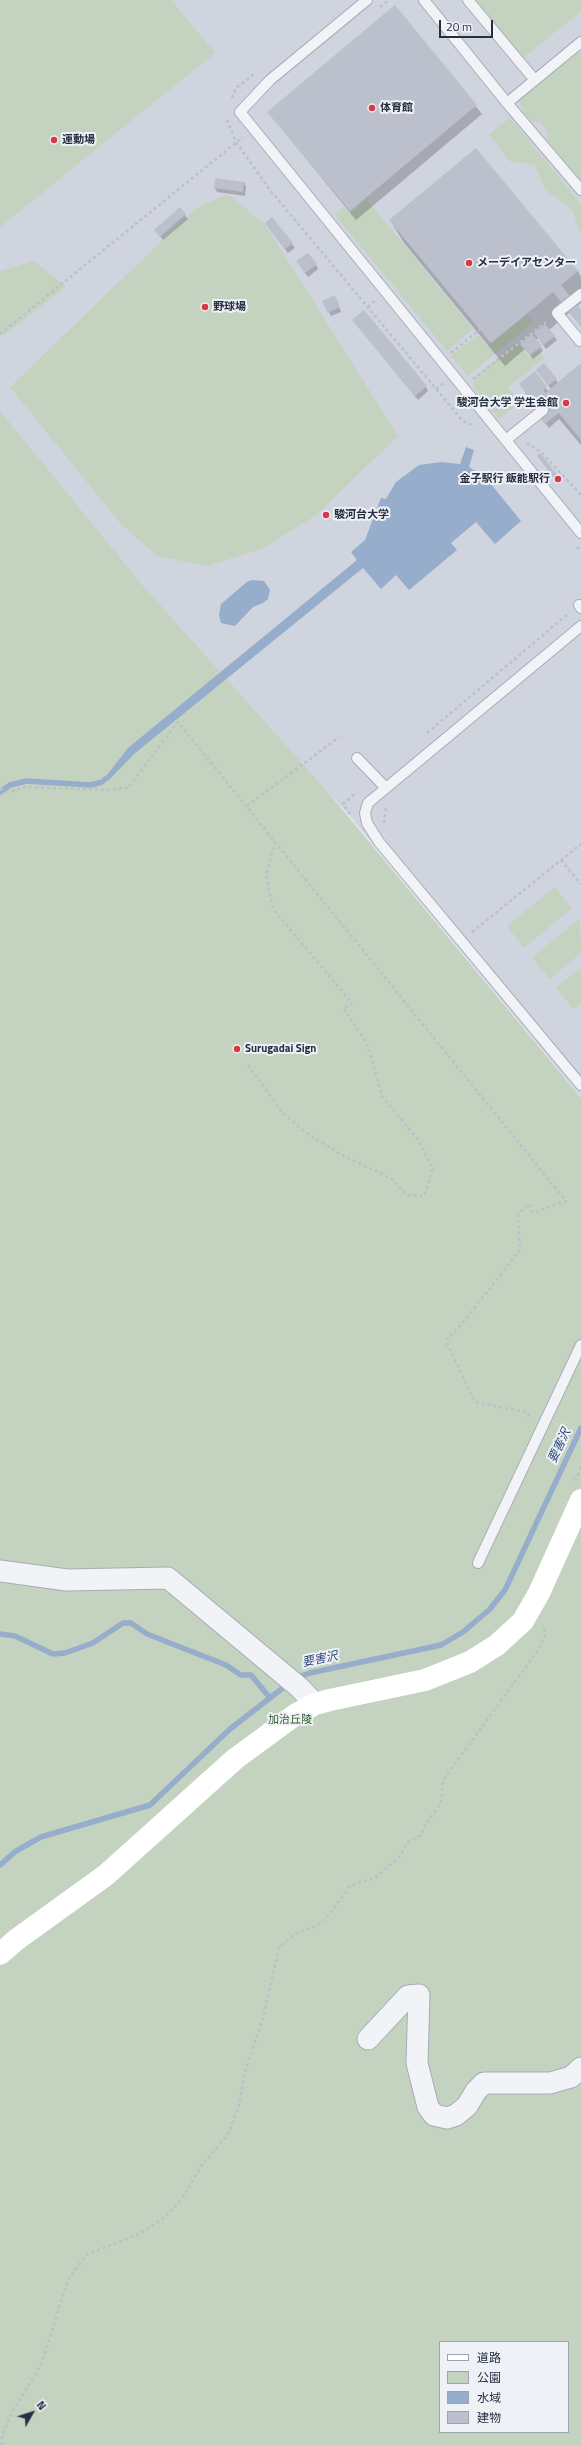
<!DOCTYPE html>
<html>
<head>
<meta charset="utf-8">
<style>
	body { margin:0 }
	#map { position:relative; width:581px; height:2445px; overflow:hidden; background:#dee2e9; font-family:"Titillium Web","Noto Sans JP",sans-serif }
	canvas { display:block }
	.legend { position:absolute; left:439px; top:2341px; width:130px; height:92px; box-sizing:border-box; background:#eef1f6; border:1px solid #9ea3ae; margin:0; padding:5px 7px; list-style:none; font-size:12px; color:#262e41 }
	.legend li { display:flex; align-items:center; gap:8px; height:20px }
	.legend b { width:20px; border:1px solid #9ea3ae }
	.north { position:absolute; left:12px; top:2393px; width:40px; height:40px; -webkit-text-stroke:3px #eef1f6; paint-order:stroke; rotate:51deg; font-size:11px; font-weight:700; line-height:16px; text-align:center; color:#262e41 }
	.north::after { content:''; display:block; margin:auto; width:14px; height:18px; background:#262e41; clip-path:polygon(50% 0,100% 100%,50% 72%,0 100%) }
	.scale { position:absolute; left:439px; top:20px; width:54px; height:18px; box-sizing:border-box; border:2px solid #262e41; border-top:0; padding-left:5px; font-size:12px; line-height:14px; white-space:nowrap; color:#262e41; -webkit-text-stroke:3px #eef1f6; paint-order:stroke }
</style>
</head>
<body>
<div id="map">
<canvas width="581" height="2445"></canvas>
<ul class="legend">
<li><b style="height:5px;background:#fff"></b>道路</li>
<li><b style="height:11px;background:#c3d3bf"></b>公園</li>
<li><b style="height:11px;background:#96adcc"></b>水域</li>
<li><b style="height:11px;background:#bbc0cc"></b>建物</li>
</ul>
<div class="north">N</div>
<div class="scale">20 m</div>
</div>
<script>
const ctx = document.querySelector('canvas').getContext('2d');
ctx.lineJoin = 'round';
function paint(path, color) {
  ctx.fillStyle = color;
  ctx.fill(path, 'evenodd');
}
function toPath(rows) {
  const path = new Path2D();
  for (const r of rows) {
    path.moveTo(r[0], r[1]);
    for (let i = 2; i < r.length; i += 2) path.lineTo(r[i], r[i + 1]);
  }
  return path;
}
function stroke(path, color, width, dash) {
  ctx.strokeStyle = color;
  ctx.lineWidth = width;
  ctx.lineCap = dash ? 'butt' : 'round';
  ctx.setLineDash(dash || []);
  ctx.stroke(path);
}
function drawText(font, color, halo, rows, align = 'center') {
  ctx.font = font + ' "Titillium Web","Noto Sans JP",sans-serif';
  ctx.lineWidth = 4;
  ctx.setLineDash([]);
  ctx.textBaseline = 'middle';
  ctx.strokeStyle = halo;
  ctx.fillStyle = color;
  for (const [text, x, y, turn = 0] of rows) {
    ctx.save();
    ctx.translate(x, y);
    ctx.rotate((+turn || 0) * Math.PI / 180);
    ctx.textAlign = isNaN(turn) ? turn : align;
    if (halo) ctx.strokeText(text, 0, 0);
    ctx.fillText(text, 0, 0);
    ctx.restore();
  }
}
const built = toPath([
	[0,0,581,0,581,1097,347,812,143,602,0,428]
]);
const green = toPath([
	[0,0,171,0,215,53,0,227],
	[476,0,581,0,581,11,523,58],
	[581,52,581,182,547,139,548,132,540,122,533,122,525,114,518,99,571,54],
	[510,118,581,204,581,236,572,209,545,190,535,165,509,161,489,134],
	[229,194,266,226,398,436,316,515,264,548,207,566,157,556,120,523,10,387,196,208],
	[367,200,473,329,447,351,335,215,344,207,350,214],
	[34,261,66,287,0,338,0,271],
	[527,315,533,322,468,376,451,356,478,335,488,346],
	[518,342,530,358,539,351,545,358,508,387,520,402,499,419,473,386,474,378],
	[0,411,143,586,326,790,581,1098,581,2445,0,2445],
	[440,2342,568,2342,568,2432,440,2432],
	[555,887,572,908,524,948,507,926],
	[580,918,581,953,550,979,532,958],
	[581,967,581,1003,573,1009,556,988]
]);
const water = toPath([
	[466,447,474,450,469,467,486,478,521,521,495,544,476,522,451,543,457,550,409,590,396,575,381,589,363,568,134,754,110,779,103,784,102,778,107,775,128,748,357,560,351,552,365,540,381,498,386,499,396,482,419,465,441,462,460,464],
	[253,580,264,581,270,590,268,599,263,603,253,607,235,626,221,623,219,615,221,604,248,581]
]);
const shadow = toPath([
	[394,7,482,114,356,220,268,112],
	[244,182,246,187,245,196,217,192,215,188],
	[180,209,188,219,163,240,158,234],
	[272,218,295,248,288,253,268,227],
	[390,220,578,271,581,277,581,303,577,306,581,312,581,326,570,312,549,330,557,340,546,349,538,338,536,340,543,351,533,359,525,349,505,366,404,243],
	[316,265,318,269,308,277,300,266],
	[337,301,341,312,331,316,329,312],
	[356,324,426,387,428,391,418,400],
	[581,364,581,445,559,419,549,428,529,404,529,398,520,384,535,373,548,391,551,389,537,370,556,380,558,383],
	[540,455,559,478,561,482,559,484,541,460]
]);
const stream = toPath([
	[0,792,10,785,26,781,91,785,102,782],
	[0,1634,15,1636,53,1654,65,1653,93,1643,123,1623,131,1623,147,1634,226,1665,241,1675,251,1675,270,1698],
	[295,1678,310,1673,441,1645,463,1632,490,1609,505,1590,581,1428],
	[0,1865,16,1851,41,1837,150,1805,230,1729,288,1684]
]);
const building = toPath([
	[395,5,477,105,350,211,267,112],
	[476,148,578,271,561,285,581,310,581,327,553,292,491,343,389,220],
	[215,178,244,182,243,192,214,188],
	[180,207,186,214,160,237,154,230],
	[272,217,293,243,285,249,265,223],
	[308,253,317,264,305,273,296,261],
	[335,295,340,307,328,313,322,301],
	[364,310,427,386,415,396,352,320],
	[545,324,555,336,543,345,534,333],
	[532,334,542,346,530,355,520,344],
	[544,363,557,379,548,386,536,370],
	[581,363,581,440,559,413,545,424,526,400,529,397,519,384,535,371,547,387,543,391,545,393],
	[540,453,559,477,556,480,537,456]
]);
const path = toPath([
	[380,7,389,0],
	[232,98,236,88,255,73],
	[227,120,236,142,270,190,462,420,475,427],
	[557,288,561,293],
	[368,307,375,301],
	[0,334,243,137],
	[451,353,480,329],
	[473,379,546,322],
	[436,389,444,383],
	[527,443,542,453,581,495],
	[577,547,581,552],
	[427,733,568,614],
	[0,789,8,792,26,787,106,790,128,788,178,722,566,1201,533,1213,529,1204,518,1214,520,1250,465,1320,446,1341,475,1402,526,1412,531,1419],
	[247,806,339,737],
	[350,814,343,804,357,792],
	[384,823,386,807],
	[561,860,581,884],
	[472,932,581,844],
	[248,1065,283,1113,305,1132,340,1154,392,1179,407,1195,424,1196,433,1169,419,1141,382,1096,367,1043,343,1008,352,1003,273,909,266,876,275,841],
	[575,1481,581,1467],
	[2,2445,2,2436,12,2412,41,2365,68,2280,86,2255,141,2233,165,2217,183,2197,201,2166,227,2136,238,2109,246,2068,263,2018,279,1948,294,1934,317,1926,332,1911,351,1885,375,1878,400,1856,408,1842,421,1835,425,1825,441,1803,443,1780,536,1653,545,1637,544,1626]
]);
const lane = toPath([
	[367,0,270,80,240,112,581,533],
	[424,0,507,103,581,42],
	[468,0,534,79],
	[507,103,581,190],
	[580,341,557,313,581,294],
	[506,440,543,410],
	[579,605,581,608],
	[581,626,368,803,365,813,367,823,379,842,581,1085],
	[357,758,386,788],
	[478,1563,581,1345]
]);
const street = toPath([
	[0,1571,67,1580,168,1578,300,1688,315,1704],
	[368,2039,408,1996,419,1995,417,2063,428,2107,434,2115,447,2118,456,2115,467,2106,476,2091,484,2083,550,2083,571,2077,581,2068]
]);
const secondary = toPath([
	[0,1954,16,1940,106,1875,235,1759,295,1715,315,1704,330,1700,425,1680,470,1662,497,1645,523,1621,539,1593,581,1500]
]);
const markers = [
	[372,108,4,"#d83947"],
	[54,140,4,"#d83947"],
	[469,263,4,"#d83947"],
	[205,307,4,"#d83947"],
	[566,403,4,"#d83947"],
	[558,479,4,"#d83947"],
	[326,515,4,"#d83947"],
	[237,1049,4,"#d83947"]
];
const poiNames = [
	["体育館",380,108],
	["運動場",62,140],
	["メーデイアセンター",477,263],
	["野球場",213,307],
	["駿河台大学 学生会館",558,403,"right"],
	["金子駅行 飯能駅行",550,479,"right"],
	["駿河台大学",334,515],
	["Surugadai Sign",245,1049]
];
const parkNames = [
	["加治丘陵",290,1720]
];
const waterNames = [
	["要害沢",560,1446,-65],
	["要害沢",320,1660,-12]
];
paint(built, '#d0d4de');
paint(green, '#c3d3bf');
paint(water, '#96adcc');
paint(shadow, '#0003');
stroke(stream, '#96adcc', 5.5);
paint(building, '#bbc0cc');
stroke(lane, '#a7acb7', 12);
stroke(street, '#a7acb7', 23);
stroke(path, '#bcc0c8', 2.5, [3, 3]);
stroke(lane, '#f1f3f7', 10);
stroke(street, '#f1f3f7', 21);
stroke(secondary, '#fff', 22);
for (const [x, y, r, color] of markers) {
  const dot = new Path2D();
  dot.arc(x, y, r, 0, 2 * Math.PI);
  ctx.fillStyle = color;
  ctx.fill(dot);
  stroke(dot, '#eef1f6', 1.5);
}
drawText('bold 11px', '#262e41', '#eef1f6', poiNames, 'left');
drawText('11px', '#385e32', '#eef1f6', parkNames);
drawText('italic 12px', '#2d4a78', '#eef1f6', waterNames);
</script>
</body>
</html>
